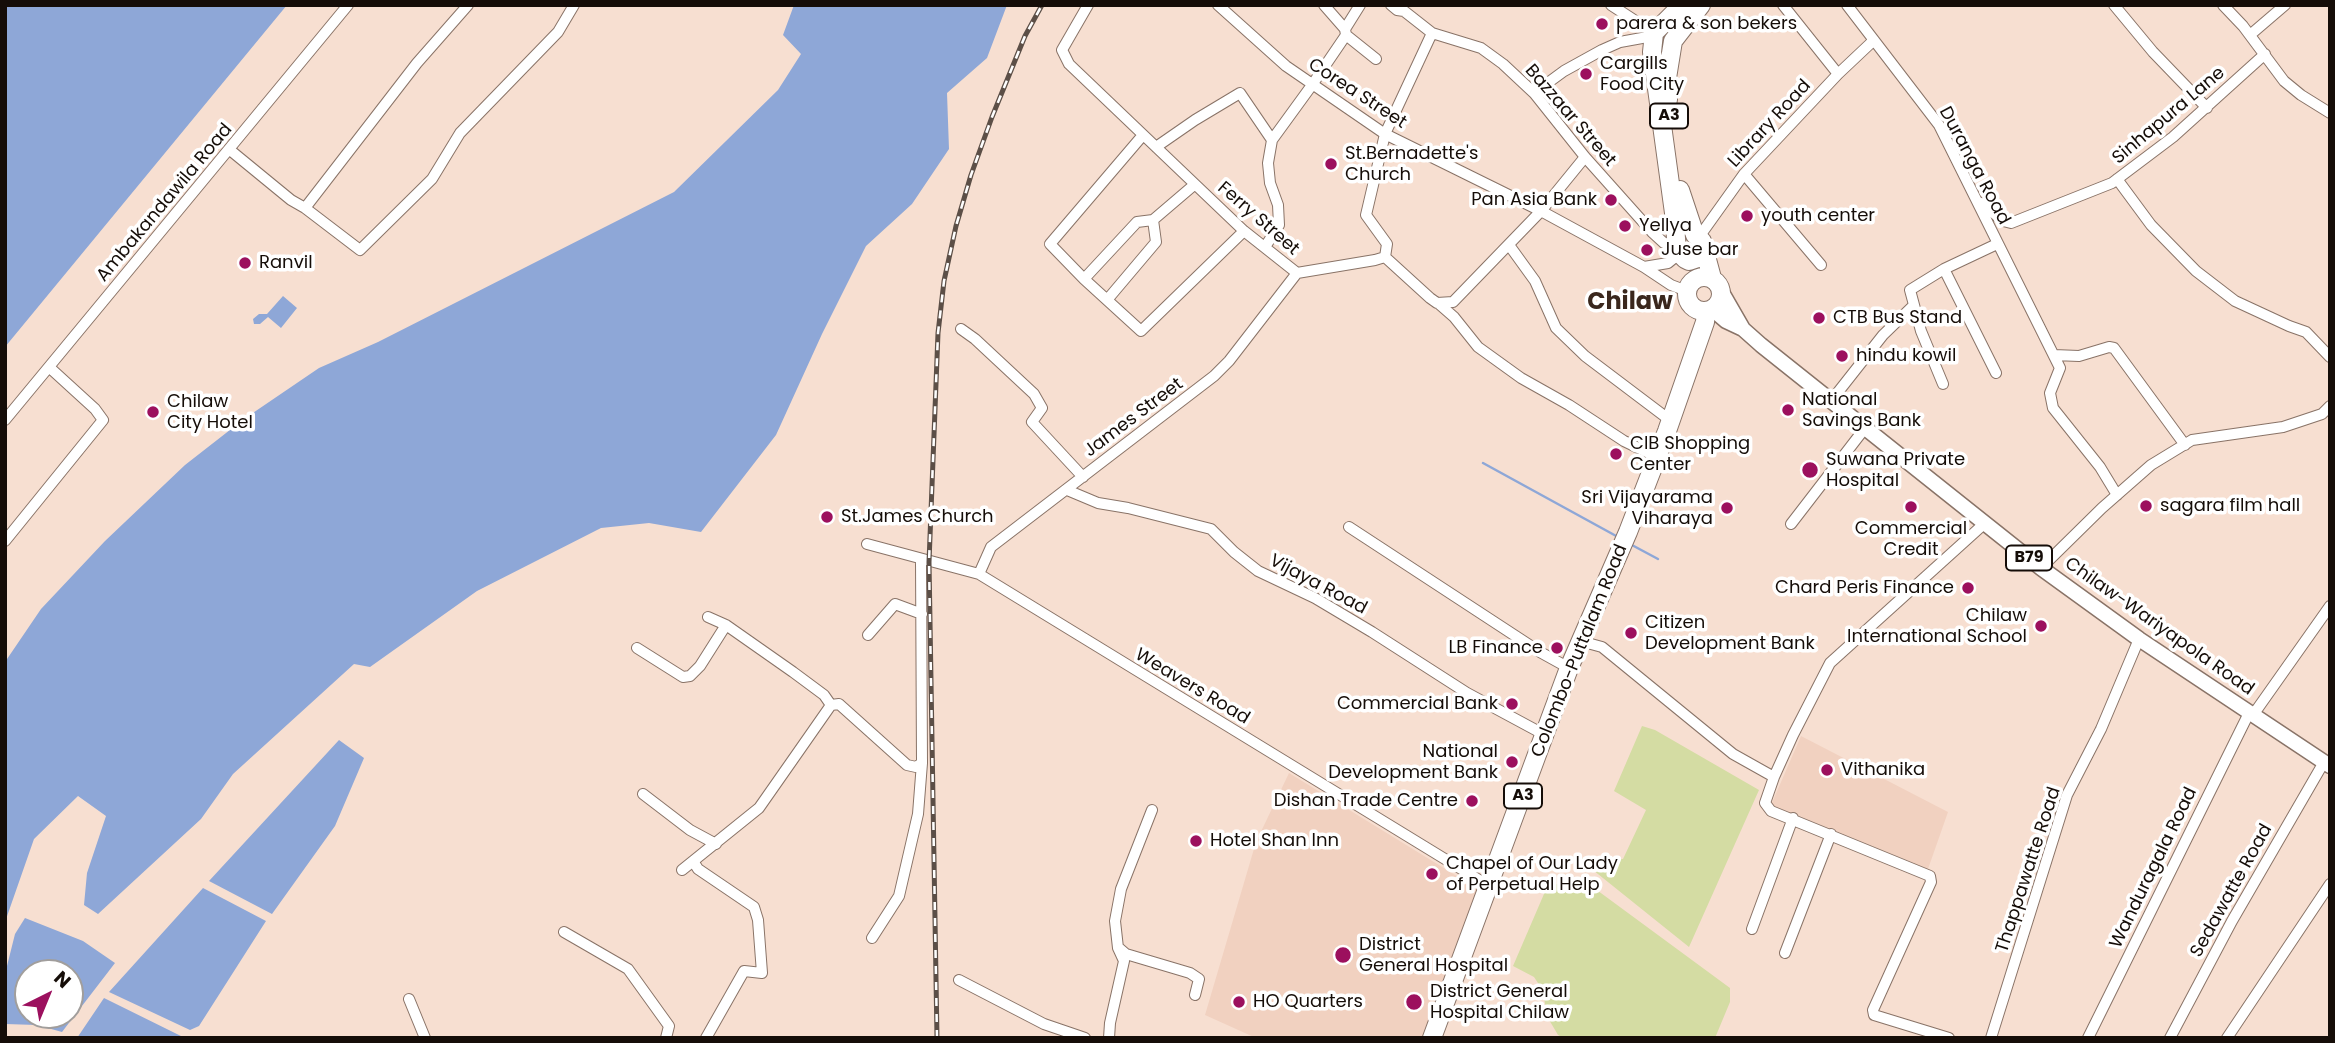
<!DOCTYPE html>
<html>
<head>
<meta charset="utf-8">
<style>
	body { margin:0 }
	#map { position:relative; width:2335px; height:1043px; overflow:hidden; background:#f7dfd1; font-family:Poppins,sans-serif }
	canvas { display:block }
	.frame { position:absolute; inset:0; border:7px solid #150d08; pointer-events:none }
	.north { position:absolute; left:14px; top:959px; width:70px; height:70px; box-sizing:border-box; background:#fff; border:2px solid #a19e9c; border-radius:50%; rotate:43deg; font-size:19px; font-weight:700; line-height:28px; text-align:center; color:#150d08 }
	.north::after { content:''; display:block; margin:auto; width:24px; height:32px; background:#9c105e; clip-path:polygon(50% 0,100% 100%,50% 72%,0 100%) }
</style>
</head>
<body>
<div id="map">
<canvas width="2335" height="1043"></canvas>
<div class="frame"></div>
<div class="north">N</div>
</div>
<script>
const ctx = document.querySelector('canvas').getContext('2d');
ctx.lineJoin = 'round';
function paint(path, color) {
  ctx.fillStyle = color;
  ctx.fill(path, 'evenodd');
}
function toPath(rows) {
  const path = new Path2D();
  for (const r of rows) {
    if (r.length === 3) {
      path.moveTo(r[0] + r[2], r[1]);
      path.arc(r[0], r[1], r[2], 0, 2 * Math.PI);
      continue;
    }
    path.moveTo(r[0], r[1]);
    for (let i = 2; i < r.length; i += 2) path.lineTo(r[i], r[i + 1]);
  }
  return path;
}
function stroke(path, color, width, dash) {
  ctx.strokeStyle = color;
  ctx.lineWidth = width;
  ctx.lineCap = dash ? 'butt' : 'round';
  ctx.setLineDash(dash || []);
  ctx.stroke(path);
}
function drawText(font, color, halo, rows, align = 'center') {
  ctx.font = font + ' Poppins,sans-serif';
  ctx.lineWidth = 7;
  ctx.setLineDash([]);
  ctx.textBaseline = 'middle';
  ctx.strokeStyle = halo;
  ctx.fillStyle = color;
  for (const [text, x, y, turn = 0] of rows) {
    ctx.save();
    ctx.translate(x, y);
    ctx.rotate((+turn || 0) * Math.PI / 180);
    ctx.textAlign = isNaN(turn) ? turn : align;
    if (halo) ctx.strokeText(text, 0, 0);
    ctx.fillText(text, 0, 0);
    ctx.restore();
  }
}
const built = toPath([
	[1801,736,1948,812,1928,869,1771,805],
	[1289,773,1486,894,1432,1038,1256,1038,1205,1015,1256,842]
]);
const green = toPath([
	[1642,726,1655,730,1759,790,1689,947,1578,858,1623,859,1646,810,1614,791],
	[1568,881,1590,885,1730,988,1730,1002,1715,1038,1564,1038,1558,1035,1548,1018,1542,989,1534,977,1513,966,1547,887]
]);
const water = toPath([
	[5,5,287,5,5,347],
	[794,5,1007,5,987,58,947,93,949,149,912,204,866,246,822,334,776,435,701,532,649,523,601,528,477,591,370,667,354,664,233,774,201,819,98,914,84,905,87,873,106,816,78,796,34,839,5,922,5,662,41,609,105,541,185,465,244,419,319,368,378,342,674,192,778,90,801,54,783,35],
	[283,296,297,308,281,328,268,317,260,324,254,324,253,319,259,314,267,314],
	[339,740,364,758,335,826,272,914,209,881],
	[203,888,266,921,199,1026,190,1030,109,992],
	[25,918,83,941,115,963,62,1032,37,1025,5,1024,5,974,15,934],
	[70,973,70,1015,28,1015,28,973],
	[104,998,185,1038,77,1038]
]);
const stream = toPath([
	[1483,463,1618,537],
	[1630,544,1658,559]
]);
const street = toPath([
	[1088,5,1062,50,1069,64,1244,231,1297,273,1375,260,1385,257,1430,298,1437,303,1453,302,1541,211,1585,157],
	[1218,5,1286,66,1385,134,1541,211,1644,267,1671,285,1687,291],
	[1324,5,1345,29],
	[1391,5,1397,10,1404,11,1432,33,1481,48,1503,64,1534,93,1585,157,1652,232,1664,243,1676,245],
	[1611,5,1654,33],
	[1783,5,1838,74],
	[1847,5,1939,125,2060,368,2050,393,2053,408,2100,467,2117,495],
	[2114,5,2153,52,2207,108],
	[2223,5,2243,26,2284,81,2301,95,2330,113],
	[1346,35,1376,59],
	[2250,35,2285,5],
	[1534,93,1564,71,1602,50,1620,42,1653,36],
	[1143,135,1050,244,1084,279,1141,331,1244,231],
	[1156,147,1195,120,1240,93,1272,140],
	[230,150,291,200,305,208,417,63,468,5],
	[1744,174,1821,265],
	[2117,179,2151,225,2196,271,2235,301,2289,326,2306,332,2330,357],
	[1981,203,2003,221,2011,223,2112,183,2173,137,2265,54],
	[305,208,360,250,432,179,460,133,558,32,574,5],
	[1699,237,1744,174,1838,74,1873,41],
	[1509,245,1535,281,1556,328,1585,356,1671,421],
	[1265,247,1279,225,1278,205,1270,183,1268,163,1272,140,1312,85,1346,35,1345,29,1360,5],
	[1385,257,1387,244,1366,215,1385,134,1432,33],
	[1644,267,1668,263,1679,254],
	[1944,269,1996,373],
	[1084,279,1137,222,1153,220,1194,185],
	[1107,300,1156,242,1153,220],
	[1438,303,1454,317,1478,347,1521,378,1569,405,1624,441,1657,457],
	[961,329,975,339,1034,394,1042,408,1032,422,1083,477],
	[2054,355,2079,356,2109,347,2114,348,2185,445],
	[1943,384,1921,331,1910,290,1944,269,1997,244],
	[1831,401,1883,335,1914,305],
	[5,420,348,5],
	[1067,490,1098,503,1128,508,1211,529,1234,552,1258,571,1315,598,1372,632,1467,693,1545,735],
	[1791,524,1865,428],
	[1349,527,1540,652,1569,668],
	[5,541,103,420,95,409,49,367],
	[867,544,979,574,1489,886],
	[2041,568,2102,508,2151,465,2192,440,2283,427,2322,414,2330,406],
	[979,574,991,547,1214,376,1229,361,1297,273],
	[708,617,726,625,793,672,824,695,831,705],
	[868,635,895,604,922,614],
	[1580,641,1602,647,1733,754,1774,777],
	[637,648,683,677,690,676,700,666,726,625],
	[2253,715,2330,606],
	[643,794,690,830,716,844],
	[693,861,698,869,754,907,758,920,762,973,744,971,706,1038],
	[682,870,759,808,831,705,839,704,907,765,916,767,922,763,921,560],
	[1752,929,1793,818],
	[564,932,628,969,669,1026,666,1038],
	[872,938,899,896,918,814,922,763],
	[1119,948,1126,954,1190,973,1199,979,1195,995],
	[1785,953,1831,834],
	[959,980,1044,1024,1085,1038],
	[409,999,425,1038],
	[1109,1038,1110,1023,1124,961,1118,948,1115,921,1121,889,1152,810],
	[1949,1038,1874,1015,1873,1010,1931,882,1930,876,1771,811,1765,803,1774,777,1793,735,1830,663,1985,523],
	[1991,1038,2067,795,2101,729,2139,639],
	[2088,1038,2249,713],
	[2170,1038,2232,921,2324,762],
	[2227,1038,2330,884]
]);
const primary = toPath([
	[1720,289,1743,329,1761,345,2041,568,2139,639,2330,766],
	[1712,309,1726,321,1743,329]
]);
const highway = toPath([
	[1682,5,1654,33,1652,52,1674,213,1677,251,1685,259,1689,261,1698,258,1703,250],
	[1668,100,1667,78,1673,41,1701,5],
	[1680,190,1695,235,1702,241,1712,278],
	[1704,294,17],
	[1432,1038,1569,668,1628,532,1667,431,1705,322,1706,311]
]);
const rail = toPath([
	[937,1038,929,562,938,333,944,281,956,226,971,175,992,117,1025,36,1042,5]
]);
const markers = [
	[1602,24,7,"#9c105e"],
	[1586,74,7,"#9c105e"],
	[1331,164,7,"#9c105e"],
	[1611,200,7,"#9c105e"],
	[1747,216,7,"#9c105e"],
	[1625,226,7,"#9c105e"],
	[1647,250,7,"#9c105e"],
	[245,263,7,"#9c105e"],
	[1819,318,7,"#9c105e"],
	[1842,356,7,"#9c105e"],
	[1788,410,7,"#9c105e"],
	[153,412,7,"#9c105e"],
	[1616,454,7,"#9c105e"],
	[1810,470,9,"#9c105e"],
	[2146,506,7,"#9c105e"],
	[1911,507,7,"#9c105e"],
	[1727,508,7,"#9c105e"],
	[827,517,7,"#9c105e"],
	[1968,588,7,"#9c105e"],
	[2041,626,7,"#9c105e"],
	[1631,633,7,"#9c105e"],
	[1557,648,7,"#9c105e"],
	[1512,704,7,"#9c105e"],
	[1512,762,7,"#9c105e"],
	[1827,770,7,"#9c105e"],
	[1472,801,7,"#9c105e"],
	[1196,841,7,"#9c105e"],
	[1432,874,7,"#9c105e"],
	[1343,955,9,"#9c105e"],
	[1239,1002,7,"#9c105e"],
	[1414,1002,9,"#9c105e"]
];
const shields = [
	[1669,116,38],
	[2029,558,46],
	[1523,796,38]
];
const shieldNames = [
	["A3",1669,116],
	["B79",2029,558],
	["A3",1523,796]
];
const poiNames = [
	["parera & son bekers",1616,24],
	["Cargills",1600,64],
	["Food City",1600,85],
	["St.Bernadette's",1345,154],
	["Church",1345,175],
	["Pan Asia Bank",1597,200,"right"],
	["youth center",1761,216],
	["Yellya",1639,226],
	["Juse bar",1661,250],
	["Ranvil",259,263],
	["CTB Bus Stand",1833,318],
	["hindu kowil",1856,356],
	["National",1802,400],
	["Savings Bank",1802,421],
	["Chilaw",167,402],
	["City Hotel",167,423],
	["CIB Shopping",1630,444],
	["Center",1630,465],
	["Suwana Private",1826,460],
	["Hospital",1826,481],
	["Sri Vijayarama",1713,498,"right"],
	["Viharaya",1713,519,"right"],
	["sagara film hall",2160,506],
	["St.James Church",841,517],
	["Commercial",1911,529,"center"],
	["Credit",1911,550,"center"],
	["Chard Peris Finance",1954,588,"right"],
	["Chilaw",2027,616,"right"],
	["International School",2027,637,"right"],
	["Citizen",1645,623],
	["Development Bank",1645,644],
	["LB Finance",1543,648,"right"],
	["Commercial Bank",1498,704,"right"],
	["National",1498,752,"right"],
	["Development Bank",1498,773,"right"],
	["Vithanika",1841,770],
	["Dishan Trade Centre",1458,801,"right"],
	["Hotel Shan Inn",1210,841],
	["Chapel of Our Lady",1446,864],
	["of Perpetual Help",1446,885],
	["District",1359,945],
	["General Hospital",1359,966],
	["District General",1430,992],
	["Hospital Chilaw",1430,1013],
	["HO Quarters",1253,1002]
];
const streetNames = [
	["Corea Street",1357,94,33],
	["Bazzaar Street",1570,116,49],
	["Sinhapura Lane",2169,116,-40],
	["Library Road",1770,124,-47],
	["Duranga Road",1974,166,62],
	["Ambakandawila Road",165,203,-50],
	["Ferry Street",1258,219,41],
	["James Street",1134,418,-37],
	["Vijaya Road",1318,585,28],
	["Chilaw-Wariyapola Road",2159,627,35],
	["Colombo-Puttalam Road",1580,651,-68],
	["Weavers Road",1192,687,31],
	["Wanduragala Road",2154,868,-64],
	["Thappawatte Road",2029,870,-72],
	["Sedawatte Road",2232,891,-61]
];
const districtNames = [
	["Chilaw",1630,303]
];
paint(built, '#f1d1c0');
paint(green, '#d4dca3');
paint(water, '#8ea7d7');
stroke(stream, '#8ea7d7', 2.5);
stroke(street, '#897367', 12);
stroke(primary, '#897367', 17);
stroke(highway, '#897367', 20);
stroke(street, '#fff', 10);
stroke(primary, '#fff', 14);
stroke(highway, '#fff', 18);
stroke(rail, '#5c4f47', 5);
stroke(rail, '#fff', 2.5, [8]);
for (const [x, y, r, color] of markers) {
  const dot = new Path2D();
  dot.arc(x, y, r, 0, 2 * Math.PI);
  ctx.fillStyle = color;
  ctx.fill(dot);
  stroke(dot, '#fff', 2.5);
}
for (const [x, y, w] of shields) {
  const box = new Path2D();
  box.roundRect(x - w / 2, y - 12.5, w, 25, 5);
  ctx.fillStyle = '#fff';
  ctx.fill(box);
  stroke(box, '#150d08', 2);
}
drawText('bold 16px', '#150d08', null, shieldNames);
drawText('18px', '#150d08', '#fff', poiNames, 'left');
drawText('18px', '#150d08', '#fff', streetNames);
drawText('bold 24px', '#3a271d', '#fff', districtNames);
</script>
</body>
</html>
